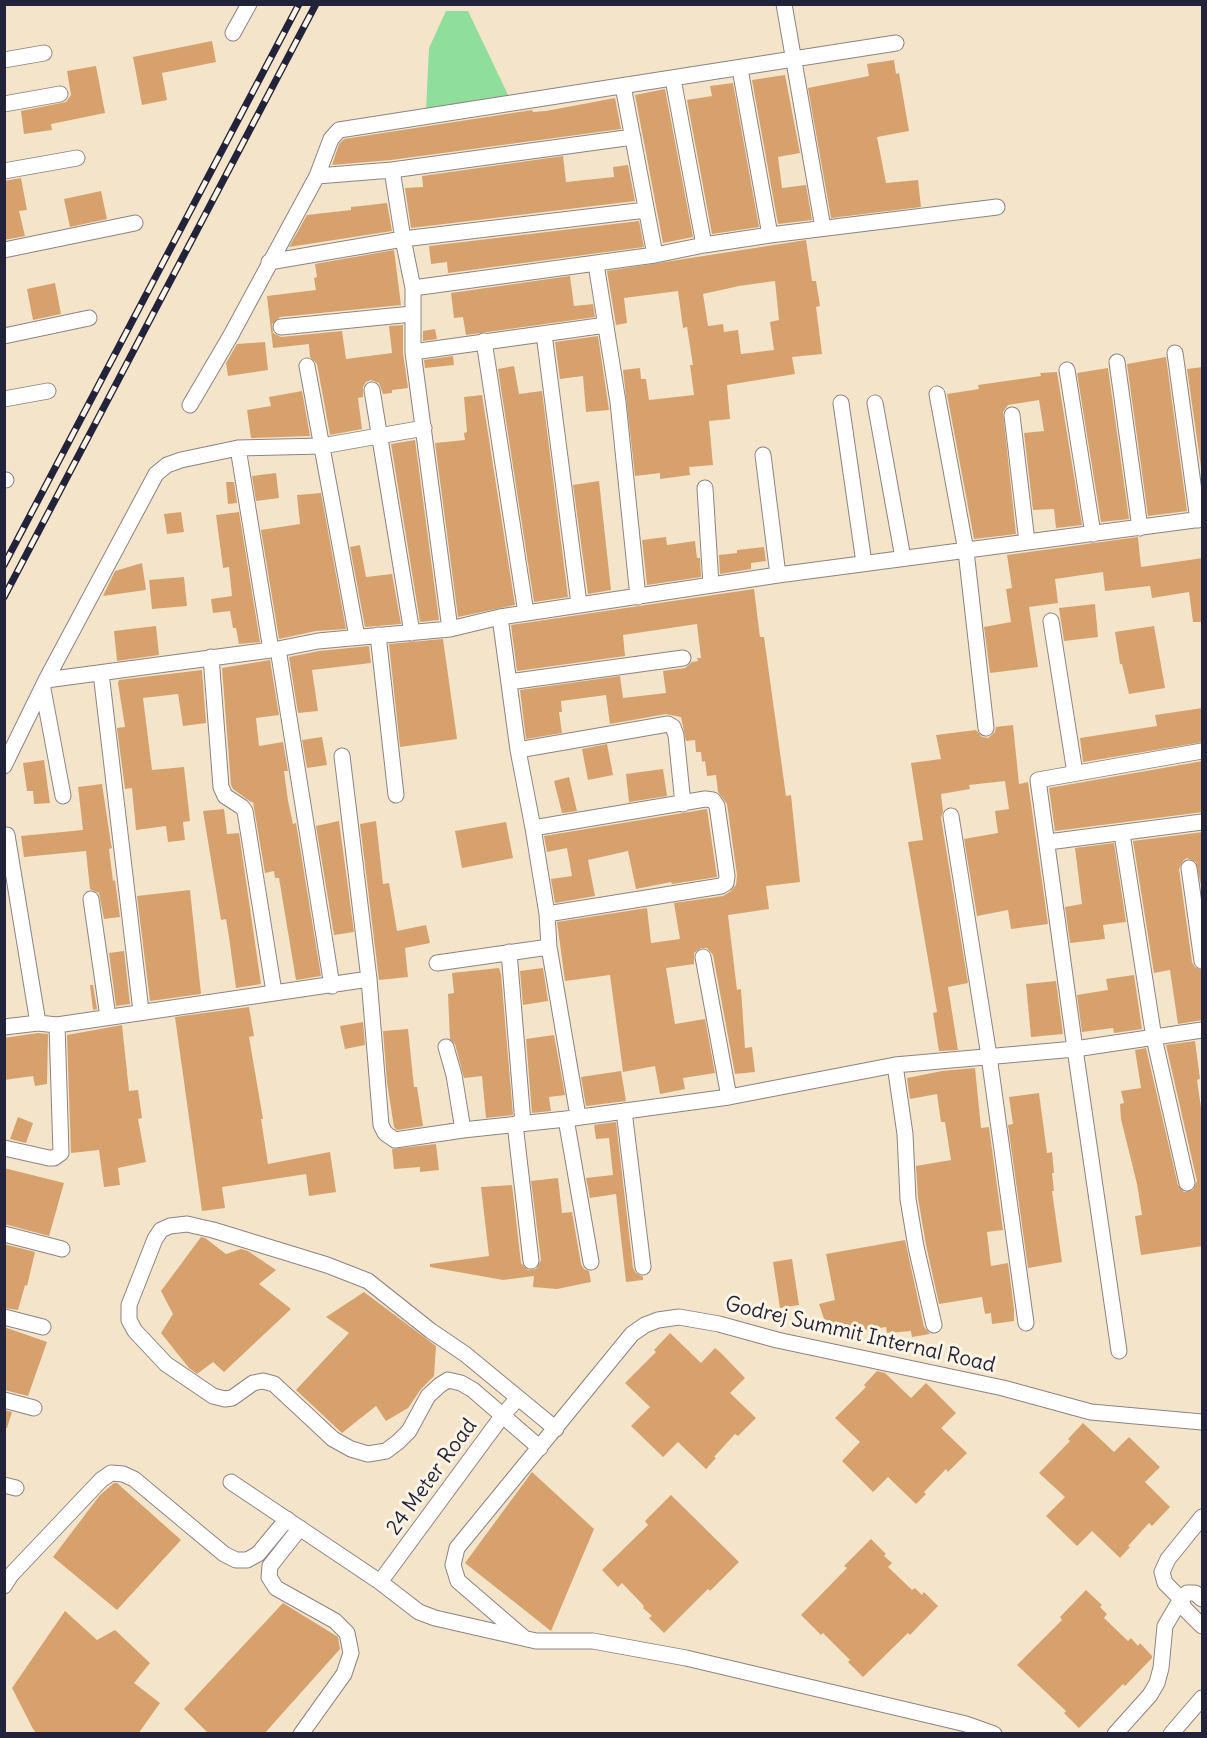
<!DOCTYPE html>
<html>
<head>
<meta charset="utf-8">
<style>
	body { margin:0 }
	#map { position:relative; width:1207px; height:1738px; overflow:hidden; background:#f4e5ca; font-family:Delius,sans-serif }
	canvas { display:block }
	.frame { position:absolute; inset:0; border:6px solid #22223b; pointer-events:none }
</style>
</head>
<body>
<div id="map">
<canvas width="1207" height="1738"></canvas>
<div class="frame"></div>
</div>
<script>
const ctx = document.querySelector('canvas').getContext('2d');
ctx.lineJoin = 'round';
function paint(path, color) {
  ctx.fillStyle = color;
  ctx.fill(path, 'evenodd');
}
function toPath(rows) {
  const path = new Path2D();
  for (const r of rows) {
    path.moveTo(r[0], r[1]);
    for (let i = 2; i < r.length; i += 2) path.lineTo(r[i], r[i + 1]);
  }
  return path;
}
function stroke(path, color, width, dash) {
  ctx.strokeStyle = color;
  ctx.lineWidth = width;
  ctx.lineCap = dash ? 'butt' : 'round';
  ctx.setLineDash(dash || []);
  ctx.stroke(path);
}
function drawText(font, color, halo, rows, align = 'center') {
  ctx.font = font + ' Delius,sans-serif';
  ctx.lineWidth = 6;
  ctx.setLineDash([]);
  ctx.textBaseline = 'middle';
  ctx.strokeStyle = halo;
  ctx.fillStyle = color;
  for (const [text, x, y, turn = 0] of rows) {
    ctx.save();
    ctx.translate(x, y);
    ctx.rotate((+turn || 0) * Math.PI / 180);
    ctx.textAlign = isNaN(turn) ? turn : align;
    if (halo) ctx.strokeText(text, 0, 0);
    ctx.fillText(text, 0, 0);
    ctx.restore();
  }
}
const green = toPath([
	[446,11,468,11,510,99,426,110,429,48]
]);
const building = toPath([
	[212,41,216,62,162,73,167,100,142,105,133,57],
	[894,60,896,74,899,73,909,131,877,137,886,183,918,180,921,207,831,218,808,88,869,76,867,64],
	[96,66,105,113,51,124,52,130,24,134,21,111,66,102,71,95,67,71],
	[785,75,800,153,778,157,782,188,806,185,812,220,778,224,752,80],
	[733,83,759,227,712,234,687,100,712,96,710,86],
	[665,89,693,237,663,243,635,95],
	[615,98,621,129,391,160,332,165,339,144,344,139,506,114,532,110,533,112,546,111],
	[563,156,566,182,614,177,613,167,628,165,635,201,411,228,405,188,423,187,422,176],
	[21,178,27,210,19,211,25,236,4,240,4,181],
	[101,191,107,219,70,227,64,199],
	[387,203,392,231,289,247,307,215,351,210,351,207],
	[639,221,644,247,448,273,447,262,431,264,429,246],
	[806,240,812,281,816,281,820,306,816,307,822,354,792,357,795,374,727,385,730,419,709,421,713,465,689,467,690,475,660,479,660,473,635,476,623,370,640,368,641,379,646,379,649,400,694,395,690,365,693,365,687,327,683,328,678,291,624,298,627,323,616,325,607,271],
	[775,281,779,320,770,322,774,350,741,354,738,330,724,332,723,324,708,326,703,294,739,286],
	[394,250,401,305,280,317,272,324,273,333,281,337,342,331,346,359,392,353,389,326,403,325,403,353,408,388,392,390,392,393,383,394,379,383,371,380,366,382,363,387,363,397,358,398,362,429,330,435,317,364,310,357,309,344,273,348,267,296,316,290,314,278,317,277,315,264],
	[570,276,574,306,593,304,595,317,466,335,463,317,454,318,451,293],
	[55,283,61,314,33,320,27,289],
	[435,329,437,339,423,341,423,331],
	[598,336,609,410,586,412,583,376,560,379,555,342],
	[265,342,268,370,228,376,226,363,237,344],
	[453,356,454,365,425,368,424,360],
	[1166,357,1187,511,1148,516,1127,364],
	[514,366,519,394,542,391,568,597,534,602,498,369],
	[1203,367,1203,481,1187,369],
	[1108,368,1129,519,1101,522,1077,373],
	[1057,372,1082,525,1056,528,1054,509,1033,510,1024,433,1044,431,1039,400,1008,405,1003,412,1016,534,974,539,947,394,979,389,978,385,1041,376,1040,373],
	[302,391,310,436,251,438,247,410,271,406,269,397],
	[482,395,515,605,458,617,435,443,465,440,464,433,467,432,464,397],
	[415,440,439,620,420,622,391,444],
	[276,473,279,498,256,501,252,476],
	[599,481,611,590,588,594,573,485],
	[226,482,234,482,237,503,228,504],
	[321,493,346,629,316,631,279,639,261,530,300,524,297,495],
	[181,512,184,532,167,534,164,514],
	[239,512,260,642,239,644,236,628,233,628,230,611,213,613,211,599,232,596,229,567,223,568,216,515],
	[666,537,667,545,695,541,697,558,700,558,701,577,647,585,642,540],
	[1138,537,1141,567,1203,558,1203,622,1193,622,1189,592,1152,598,1150,586,1105,591,1103,572,1055,579,1058,603,1029,607,1038,667,990,673,984,627,1011,622,1006,589,1012,588,1007,555],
	[360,545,366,577,392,574,401,624,365,627,350,547],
	[764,547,766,561,751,563,751,569,720,574,719,555,737,553,737,550],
	[142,563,146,590,103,596,115,571],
	[184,577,187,606,152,609,149,580],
	[754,589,760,637,764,637,786,796,791,795,800,882,766,886,769,909,728,915,737,990,741,989,745,1048,752,1047,755,1072,735,1074,713,955,707,948,701,948,694,953,694,964,666,968,675,1024,705,1019,715,1073,683,1078,685,1089,660,1094,655,1066,623,1072,610,975,565,981,557,922,647,908,651,943,680,939,674,903,723,896,731,891,736,885,737,875,727,804,718,792,716,775,707,776,705,761,702,762,701,752,696,752,695,740,686,741,681,717,666,714,610,724,606,695,561,701,562,712,559,712,562,733,526,739,520,690,620,676,623,698,666,693,663,671,685,668,692,662,698,661,697,658,701,658,697,624,623,635,625,656,517,671,511,625],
	[1095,604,1098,637,1064,641,1059,608],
	[156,626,159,655,117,661,114,631],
	[1154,626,1165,688,1129,694,1122,664,1120,664,1115,632],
	[443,639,457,739,400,747,389,644],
	[369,646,371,663,312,670,318,711,298,713,289,657,319,651],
	[270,660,279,715,256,718,259,746,283,742,288,771,284,771,288,801,293,824,296,823,321,976,296,980,279,878,275,878,274,871,265,873,253,802,251,802,233,789,231,785,222,668],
	[202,670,206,723,183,726,178,694,143,698,152,770,184,767,190,821,183,822,185,840,168,842,166,826,136,830,132,788,125,789,117,728,125,727,118,683,119,680],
	[1203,708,1203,742,1083,762,1080,738,1157,726,1155,715],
	[1013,725,1019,784,1028,782,1048,924,1011,929,1008,910,977,916,964,839,998,833,995,811,1009,809,1005,781,969,785,970,789,941,794,943,811,941,818,968,983,948,987,958,1050,939,1051,933,1013,937,1012,908,842,923,840,911,763,941,759,936,735,976,730,982,737,988,738,995,732,996,727],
	[322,737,327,765,307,768,302,740],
	[607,744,613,775,588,780,582,749],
	[44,760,50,803,34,804,33,791,27,791,23,763],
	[1203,761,1203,812,1055,831,1049,788],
	[663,769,667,796,629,802,626,774],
	[569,777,577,811,562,813,554,781],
	[102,784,111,844,112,848,109,849,113,881,115,880,120,917,104,919,99,893,90,889,86,851,24,857,21,836,83,830,78,787],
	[224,809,227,834,239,833,261,984,236,988,229,937,226,919,221,920,203,811],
	[707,809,717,877,672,884,671,882,636,889,628,851,588,860,595,896,555,903,551,879,572,876,567,848,547,852,544,836],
	[339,821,354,932,334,935,316,826],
	[376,821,383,884,389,883,397,931,426,925,430,943,405,948,408,977,379,980,360,824],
	[506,822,513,858,462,868,455,831],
	[1203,832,1203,894,1196,862,1187,858,1183,861,1179,869,1192,962,1195,967,1203,971,1203,1020,1178,1024,1170,970,1154,973,1133,841],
	[1114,843,1126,922,1103,925,1105,939,1070,943,1065,907,1082,904,1075,848],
	[190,890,201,994,150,1001,137,896],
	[124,951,130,1004,116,1006,109,953],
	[499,968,501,974,513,1115,486,1118,482,1076,464,1078,455,1044,450,1039,448,994,454,993,452,973],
	[543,968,548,1001,523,1005,520,971],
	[1134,975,1142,1029,1114,1033,1113,1028,1082,1032,1077,995,1108,990,1106,979],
	[1056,981,1063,1034,1031,1037,1026,984],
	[90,985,93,985,97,1009,93,1010],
	[249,1007,254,1036,249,1037,263,1119,261,1119,268,1164,330,1152,336,1192,309,1196,306,1174,222,1187,225,1208,202,1211,175,1017],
	[363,1022,365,1045,345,1049,340,1026],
	[122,1025,129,1091,138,1090,142,1118,138,1119,146,1162,118,1168,120,1185,104,1187,99,1150,71,1153,67,1035],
	[408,1029,414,1087,417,1087,423,1126,397,1130,394,1127,387,1082,383,1031],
	[38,1033,48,1034,47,1084,35,1086,33,1076,4,1080,4,1038],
	[554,1035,565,1095,549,1097,551,1111,532,1113,526,1039],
	[1195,1041,1200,1079,1197,1080,1203,1121,1203,1246,1141,1255,1135,1216,1142,1215,1137,1184,1121,1119,1120,1104,1124,1103,1121,1091,1141,1088,1135,1050,1146,1048,1178,1185,1184,1192,1193,1190,1197,1181,1166,1045],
	[975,1068,981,1128,989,1127,1003,1230,987,1232,991,1266,1008,1263,1014,1309,1014,1321,992,1324,991,1313,985,1314,982,1297,939,1304,926,1245,918,1198,916,1166,951,1160,945,1122,941,1122,937,1094,910,1099,907,1078,942,1071],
	[621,1071,626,1101,586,1106,581,1077],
	[1039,1093,1047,1153,1052,1152,1054,1173,1052,1173,1054,1191,1052,1191,1062,1262,1028,1268,1008,1125,1013,1124,1009,1097],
	[18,1117,33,1123,26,1143,10,1139],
	[616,1122,633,1268,636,1273,643,1277,643,1280,626,1282,616,1194,590,1198,586,1178,613,1175,609,1138,596,1139,594,1125],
	[436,1144,439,1170,420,1172,420,1167,394,1169,392,1149],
	[4,1168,64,1183,49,1236,4,1224],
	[558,1178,562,1213,572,1212,581,1264,584,1269,589,1271,591,1282,557,1289,533,1287,534,1276,503,1280,430,1267,430,1264,489,1256,481,1187,512,1185,521,1263,528,1270,536,1269,541,1260,531,1181],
	[201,1237,205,1238,226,1254,241,1249,248,1251,276,1270,259,1284,291,1309,224,1372,213,1362,197,1374,189,1368,161,1333,173,1314,161,1291],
	[905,1240,924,1327,930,1334,912,1337,911,1331,887,1333,886,1327,865,1330,864,1326,826,1325,819,1304,835,1300,826,1254],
	[4,1244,35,1252,27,1286,25,1285,18,1310,4,1308],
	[792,1259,799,1305,780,1308,773,1262],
	[364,1292,436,1346,434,1376,421,1389,408,1408,386,1421,376,1406,342,1433,296,1390,349,1333,326,1317],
	[4,1327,47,1342,28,1396,4,1390],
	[670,1333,701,1363,715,1348,721,1353,745,1378,730,1393,756,1418,738,1436,735,1434,714,1457,716,1458,706,1469,678,1442,663,1457,631,1426,650,1407,625,1383,656,1352,654,1350],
	[877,1371,885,1373,911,1398,926,1383,956,1413,941,1428,967,1453,948,1472,946,1469,924,1492,926,1494,916,1504,888,1477,873,1492,842,1461,860,1442,835,1418,866,1387,864,1385],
	[4,1410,12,1412,7,1428,4,1428],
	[1083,1423,1114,1452,1129,1437,1160,1467,1145,1482,1170,1507,1152,1526,1149,1523,1128,1546,1130,1547,1120,1558,1092,1531,1077,1546,1046,1516,1065,1497,1039,1473,1070,1441,1068,1439],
	[532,1472,594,1529,551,1631,465,1563],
	[114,1483,117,1483,181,1540,117,1610,53,1557,100,1495],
	[671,1495,739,1562,710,1591,708,1589,664,1633,649,1618,652,1616,643,1608,644,1606,622,1583,618,1587,602,1570,648,1525,645,1521],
	[871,1539,886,1554,884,1556,892,1563,888,1567,912,1590,915,1588,922,1595,924,1592,938,1606,910,1635,908,1633,863,1677,848,1662,850,1660,823,1633,821,1635,801,1615,847,1568,844,1566],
	[1086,1590,1102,1605,1100,1607,1107,1614,1104,1618,1128,1641,1131,1638,1138,1646,1140,1643,1152,1656,1152,1658,1125,1686,1123,1684,1079,1728,1064,1713,1066,1711,1017,1665,1062,1620,1060,1617],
	[283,1603,338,1637,340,1649,264,1734,209,1734,184,1709],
	[65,1611,97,1640,115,1630,150,1663,134,1683,160,1703,138,1734,37,1734,33,1729,12,1688]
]);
const street = toPath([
	[784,4,823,228],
	[233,33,249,4],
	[4,60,44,53],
	[740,69,770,235],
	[673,79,704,245],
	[623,86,655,255],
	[4,104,60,94],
	[392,170,403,239,413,288,413,352,450,629],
	[4,171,77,158],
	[317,176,392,170,633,137],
	[4,250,135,223],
	[269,262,403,239,646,210],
	[596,264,618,402,638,597],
	[413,288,655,255,704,245,770,235,997,207],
	[281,327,412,314],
	[544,334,579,604],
	[4,336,89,318],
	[484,341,526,613],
	[413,352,606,325],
	[1175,353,1198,520],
	[1117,362,1140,528],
	[307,366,357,637],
	[1067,370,1093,534],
	[372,390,412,633],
	[937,394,966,551,986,728],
	[4,399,48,391],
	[841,403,864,563],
	[875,403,903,558],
	[190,405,231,335,317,176,331,139,339,130,896,43],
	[1012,415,1027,542],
	[238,448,271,650],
	[763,455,778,575],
	[4,480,6,480],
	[705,488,711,585],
	[500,617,518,750,533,828,547,914,549,947,578,1116],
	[1051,621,1075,773],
	[378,635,396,795],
	[278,649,332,986],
	[211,657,221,787,225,796,242,807,245,811,274,992],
	[101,673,141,1011],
	[46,680,278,649,318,641,450,629,500,617,778,575,1202,519],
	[509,682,683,658],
	[43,689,63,796],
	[518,750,668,724,673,727,676,735,683,804],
	[342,756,369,979,381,1125,385,1133,395,1140,463,1130,566,1119,729,1097,895,1065,1075,1049,1202,1030],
	[4,766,46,680,156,474,167,465,181,460,238,448,322,446,424,428],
	[951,816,989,1056,1026,1323],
	[533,828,705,799,713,800,717,806,727,876,726,883,721,886,547,914],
	[1122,834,1154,1038,1187,1183],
	[7,835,38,1023],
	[1048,842,1202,822],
	[1189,868,1202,961],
	[91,899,108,1017],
	[509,952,523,1123],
	[703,957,729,1097],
	[437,963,549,947],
	[4,1027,38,1023,57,1025,369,979],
	[446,1047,454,1075,463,1130],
	[895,1065,905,1134,908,1199,916,1247,934,1325],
	[624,1111,643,1267],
	[566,1119,591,1262],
	[515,1124,531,1261],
	[4,1148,49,1158,54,1158,61,1153,57,1025],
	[4,1234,62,1249],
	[4,1317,43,1327],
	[1119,1351,1075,1049,1038,780,1202,751],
	[4,1400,34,1408],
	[540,1448,473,1390,461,1383,448,1380,440,1385,428,1396,409,1431,398,1442,386,1451,368,1454,351,1449,333,1439,274,1384,263,1381,253,1383,232,1398,225,1399,213,1396,166,1364,135,1331,129,1320,129,1305,155,1239,161,1230,170,1226,187,1224,213,1230,327,1265,368,1281,431,1331,465,1354,556,1429],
	[231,1482,380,1582,419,1612,435,1618,536,1641,593,1641,686,1658,966,1724,994,1734],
	[4,1485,16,1488],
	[1202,1517,1168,1559,1162,1572,1165,1583,1181,1599,1184,1608,1202,1626],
	[300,1528,270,1566,269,1577,276,1588,335,1621,347,1633,351,1653,344,1674,301,1734],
	[380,1582,503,1415,518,1398],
	[4,1586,11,1575,101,1480,111,1473,123,1474,134,1479,224,1554,236,1560,247,1560,258,1554,287,1519],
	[523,1637,458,1581,453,1565,457,1548,632,1334,645,1325,658,1320,679,1317,719,1324,777,1340,1003,1388,1091,1412,1202,1422],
	[1115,1734,1150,1695,1157,1683,1161,1668,1165,1626,1181,1599,1187,1593,1195,1593,1202,1599],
	[1171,1734,1202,1698]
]);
const rail = toPath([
	[4,565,299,4],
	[4,597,316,4]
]);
const streetNames = [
	["Godrej Summit Internal Road",860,1335,13],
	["24 Meter Road",432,1477,-54]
];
paint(green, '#90de9b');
paint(building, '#d7a16d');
stroke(street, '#8b8482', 17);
stroke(street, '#fff', 15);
stroke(rail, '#22223b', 7);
stroke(rail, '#fcf5e5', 4.5, [14]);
drawText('21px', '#22223b', '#fcf5e5', streetNames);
</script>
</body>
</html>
